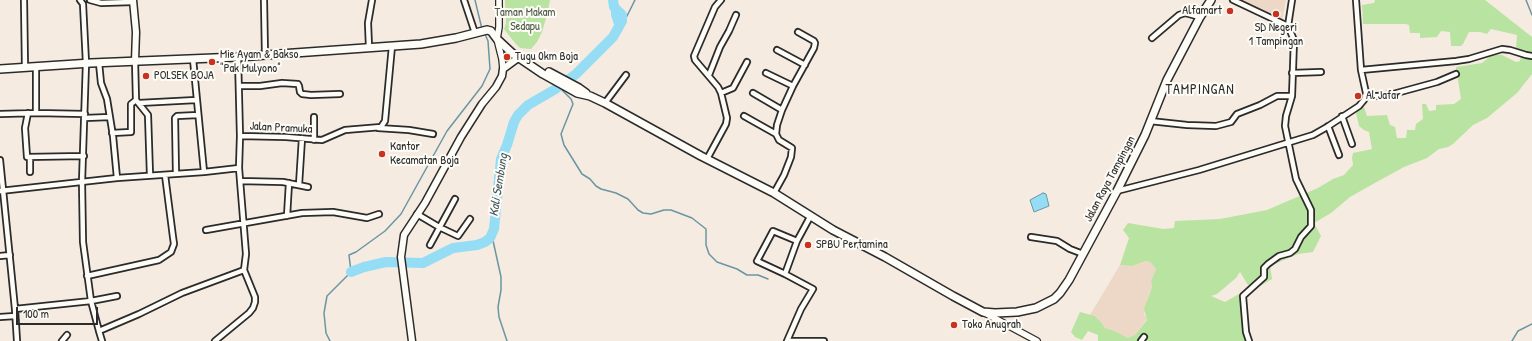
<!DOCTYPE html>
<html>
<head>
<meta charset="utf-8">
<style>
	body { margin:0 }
	#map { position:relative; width:1532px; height:341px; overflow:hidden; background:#f6ebe1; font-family:"Patrick Hand",sans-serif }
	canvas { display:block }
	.scale { position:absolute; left:16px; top:307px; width:82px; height:18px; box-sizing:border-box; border:2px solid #2b2b2b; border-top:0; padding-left:5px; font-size:12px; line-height:14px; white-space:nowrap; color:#2b2b2b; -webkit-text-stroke:3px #fdfcf7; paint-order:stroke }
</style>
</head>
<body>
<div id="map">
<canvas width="1532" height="341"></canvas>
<div class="scale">100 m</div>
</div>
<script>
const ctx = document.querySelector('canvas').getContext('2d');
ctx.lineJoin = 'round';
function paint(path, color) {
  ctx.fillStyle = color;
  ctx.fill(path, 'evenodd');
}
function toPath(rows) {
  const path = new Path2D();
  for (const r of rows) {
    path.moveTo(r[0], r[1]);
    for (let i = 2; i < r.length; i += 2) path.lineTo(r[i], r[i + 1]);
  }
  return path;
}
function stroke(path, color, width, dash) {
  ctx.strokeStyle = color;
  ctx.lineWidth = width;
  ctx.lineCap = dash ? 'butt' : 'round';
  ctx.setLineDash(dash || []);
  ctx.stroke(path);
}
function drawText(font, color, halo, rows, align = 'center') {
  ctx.font = font + ' "Patrick Hand",sans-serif';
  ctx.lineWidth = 4;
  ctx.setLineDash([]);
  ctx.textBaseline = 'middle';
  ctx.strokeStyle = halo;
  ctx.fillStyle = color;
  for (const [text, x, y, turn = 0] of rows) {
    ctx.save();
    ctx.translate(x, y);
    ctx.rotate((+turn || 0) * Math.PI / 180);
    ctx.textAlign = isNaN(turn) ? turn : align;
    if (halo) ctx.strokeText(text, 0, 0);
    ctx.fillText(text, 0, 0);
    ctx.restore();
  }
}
const built = toPath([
	[1238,0,1286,0,1282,21,1256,8],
	[1146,261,1150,262,1156,269,1151,281,1152,287,1149,294,1144,314,1147,319,1135,335,1128,338,1115,331,1105,328,1101,322,1095,316,1090,315,1120,265,1132,266]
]);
const green = toPath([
	[505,0,550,0,547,15,542,32,537,42,531,49,520,48,515,43,504,29,506,23],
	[1375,0,1485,0,1532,37,1532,74,1517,93,1487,118,1473,125,1453,144,1448,147,1439,149,1427,158,1404,167,1373,184,1350,197,1331,213,1314,223,1321,236,1313,252,1298,254,1270,266,1272,279,1255,289,1248,285,1240,272,1236,278,1217,294,1211,296,1225,302,1239,294,1246,341,1098,341,1098,335,1088,331,1082,340,1075,337,1071,332,1080,312,1095,316,1101,322,1105,328,1115,331,1128,338,1135,335,1147,320,1144,309,1152,287,1151,281,1156,269,1150,262,1146,261,1132,266,1120,265,1129,238,1123,230,1128,223,1163,229,1174,228,1175,221,1220,219,1267,210,1318,188,1333,179,1344,175,1353,165,1352,158,1353,153,1372,149,1369,132,1364,130,1359,126,1356,113,1359,109,1362,107,1364,107,1367,116,1387,115,1390,125,1395,127,1397,138,1406,138,1407,130,1415,130,1416,124,1423,119,1422,104,1426,104,1429,111,1436,110,1436,105,1454,104,1461,99,1456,67,1482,63,1493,54,1502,55,1516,62,1520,61,1521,54,1516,49,1517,35,1491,29,1487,34,1480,32,1469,32,1463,44,1461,46,1451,46,1450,32,1441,31,1437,37,1420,38,1420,33,1410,33,1409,25,1406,24,1363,24,1362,5,1374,3]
]);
const water = toPath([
	[1043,193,1046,194,1049,206,1034,212,1030,200,1043,193]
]);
const stream = toPath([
	[475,0,482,29],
	[1526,0,1532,15],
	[622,21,625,20,635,0],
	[559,87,571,99,573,104,561,134,564,145,582,174,590,179,596,186,601,189,616,193,628,199,638,210,643,213,651,214,664,210,671,210,692,218,706,229,706,245,709,254,717,262,737,269,747,275,758,275,768,279],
	[492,236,501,277,501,290,498,307,499,317,507,341],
	[330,341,326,333,324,313,327,296,351,272,349,255,356,252,385,231,401,214,447,131,482,86,490,69,488,41,484,32],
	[1512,341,1518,331,1532,324]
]);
const canal = toPath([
	[614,7,614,15,618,27]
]);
const river = toPath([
	[351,272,364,267,386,262,423,263,453,248,477,245,485,242,490,238,494,229,501,159,507,145,514,122,518,115,528,105,554,90,576,74,613,37,622,21,622,15,614,7,613,0]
]);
const minor = toPath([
	[24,0,25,67],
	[90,0,101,3,133,2],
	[264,0,265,55],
	[464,0,475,33],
	[1233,0,1288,26],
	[1152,38,1179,15,1185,13,1200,17],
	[369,47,368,23,372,0],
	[777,50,805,65],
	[193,59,204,172],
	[135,61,136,100,148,115,150,175],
	[99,63,101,83,107,99,113,136,117,178],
	[36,67,36,113],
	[1361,70,1456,61,1469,59,1502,49,1510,50,1526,55,1532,56],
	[766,73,793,86],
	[1292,73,1321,72],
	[709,75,720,47,729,31,736,15],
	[239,86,260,86,282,83,298,84,299,86,300,92,302,94,311,95,340,94],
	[721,93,733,88,747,62],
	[753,93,782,110],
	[1365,96,1378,96,1393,94,1437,82,1456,74],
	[139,103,196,100],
	[605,103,626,75],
	[28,113,25,128,27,157,84,156],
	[0,114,36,113,85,114],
	[744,116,776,134],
	[1342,116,1352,144],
	[314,117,314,140],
	[85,118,110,117],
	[1150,121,1187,125,1216,126,1231,122,1237,114,1260,105,1277,96,1292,96],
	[1328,126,1339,155],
	[378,128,409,130,433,134],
	[112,133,131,132,131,104,136,100],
	[240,136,286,137,322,140,345,130,381,127,385,121,392,46],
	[30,158,30,172],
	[707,159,726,124,727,118,721,93,718,87,695,60,694,56,715,7,721,0],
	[0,160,15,309,17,341],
	[176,174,175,118,177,116,198,115],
	[240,181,283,182,308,187],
	[299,185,302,138],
	[0,191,117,178,204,172,239,168,240,136,238,57],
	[1117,191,1199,170,1313,135,1327,127,1359,106,1364,100,1366,93,1361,70,1356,0],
	[774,193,784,175,791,157,792,148,779,140,776,134,777,125,782,110,793,86,814,48,815,43,814,41,798,32],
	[417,214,439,227,458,236,470,219],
	[287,216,289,183],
	[206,230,302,213,333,212,367,218,379,214],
	[1031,237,1057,241,1070,249,1083,254],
	[430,245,455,199],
	[0,256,10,255],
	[785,274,757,261,773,231,797,241],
	[87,276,159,260,171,252,174,244,173,237,165,175],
	[15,309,91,301,83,242,82,182,86,63,83,4,80,0],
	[0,317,15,316],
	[99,331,91,301,117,296],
	[62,341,67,335],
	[102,341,99,331,139,314,182,293,244,270],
	[215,341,249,313,253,308,255,302,255,297,244,270,246,254,239,168],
	[787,341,801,309,813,289,785,274,797,241,810,217],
	[790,341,824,341],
	[1141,341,1144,337],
	[1249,341,1246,332,1243,296,1264,277,1264,268,1268,264,1279,256,1290,253,1295,249,1301,237,1311,226,1311,210,1296,179,1285,126,1286,116,1292,96,1294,40,1288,26,1292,0]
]);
const tertiary = toPath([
	[499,0,499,27,497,39,502,59,503,69],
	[985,313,1037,341]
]);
const secondary = toPath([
	[133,0,136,32,135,61],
	[412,341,401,257,404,235,425,203,461,137,482,104,496,87,502,76,503,69,518,58]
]);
const primary = toPath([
	[0,69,91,63,238,57,421,44,456,38,487,30,491,31,497,39,512,53,543,74,577,93,590,96,605,103,701,156,774,193,833,230,885,257,953,296,983,312,995,313,1017,312,1036,308,1054,299,1060,293,1069,280,1117,191,1145,135,1167,80,1200,17,1211,0],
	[549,72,579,88,586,93]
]);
const markers = [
	[1230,11,4,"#c8321e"],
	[1276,14,4,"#c8321e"],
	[507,57,4,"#c8321e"],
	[212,62,4,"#c8321e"],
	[146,76,4,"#c8321e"],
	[1358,96,4,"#c8321e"],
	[382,154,4,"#c8321e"],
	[808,245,4,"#c8321e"],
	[954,325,4,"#c8321e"]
];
const poiNames = [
	["Alfamart",1222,11,"right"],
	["SD Negeri",1276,28,"center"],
	["1 Tampingan",1276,42,"center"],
	["Mie Ayam & Bakso",220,55],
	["\"Pak Mulyono\"",220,69],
	["Tugu 0km Boja",515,57],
	["POLSEK BOJA",154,76],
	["Al Jafar",1366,96],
	["Kantor",390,147],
	["Kecamatan Boja",390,161],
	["SPBU Pertamina",816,245],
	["Toko Anugrah",962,325]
];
const parkNames = [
	["Taman Makam",525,13],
	["Sedapu",525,27]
];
const streetNames = [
	["Jalan Pramuka",281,128,3],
	["Jalan Raya Tampingan",1110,179,-62]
];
const waterNames = [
	["Kali Sembung",499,185,-81]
];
const quarterNames = [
	["TAMPINGAN",1200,90]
];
paint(built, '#edd7c7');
paint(green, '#b9e3a0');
paint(water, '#94ddf5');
stroke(water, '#6a96a4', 1);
stroke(stream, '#6a96a4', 1.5);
stroke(canal, '#94ddf5', 6);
stroke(river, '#94ddf5', 10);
stroke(minor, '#2b2b2b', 8);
stroke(tertiary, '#2b2b2b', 8);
stroke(secondary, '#2b2b2b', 9);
stroke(primary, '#2b2b2b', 10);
stroke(minor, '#fdfcf7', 4.5);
stroke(tertiary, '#fdfcf7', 5.5);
stroke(secondary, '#fdfcf7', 6);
stroke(primary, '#fdfcf7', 7);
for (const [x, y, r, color] of markers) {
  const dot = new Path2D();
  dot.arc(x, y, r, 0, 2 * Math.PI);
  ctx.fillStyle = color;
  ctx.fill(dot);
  stroke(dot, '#fdfcf7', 1.5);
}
drawText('12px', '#2b2b2b', '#fdfcf7', poiNames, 'left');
drawText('12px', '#4e5948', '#fdfcf7', parkNames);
drawText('12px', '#2b2b2b', '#fdfcf7', streetNames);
drawText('italic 13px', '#45585e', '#fdfcf7', waterNames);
ctx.letterSpacing = '1px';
drawText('14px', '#2b2b2b', '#fdfcf7', quarterNames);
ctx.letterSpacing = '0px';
</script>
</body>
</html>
